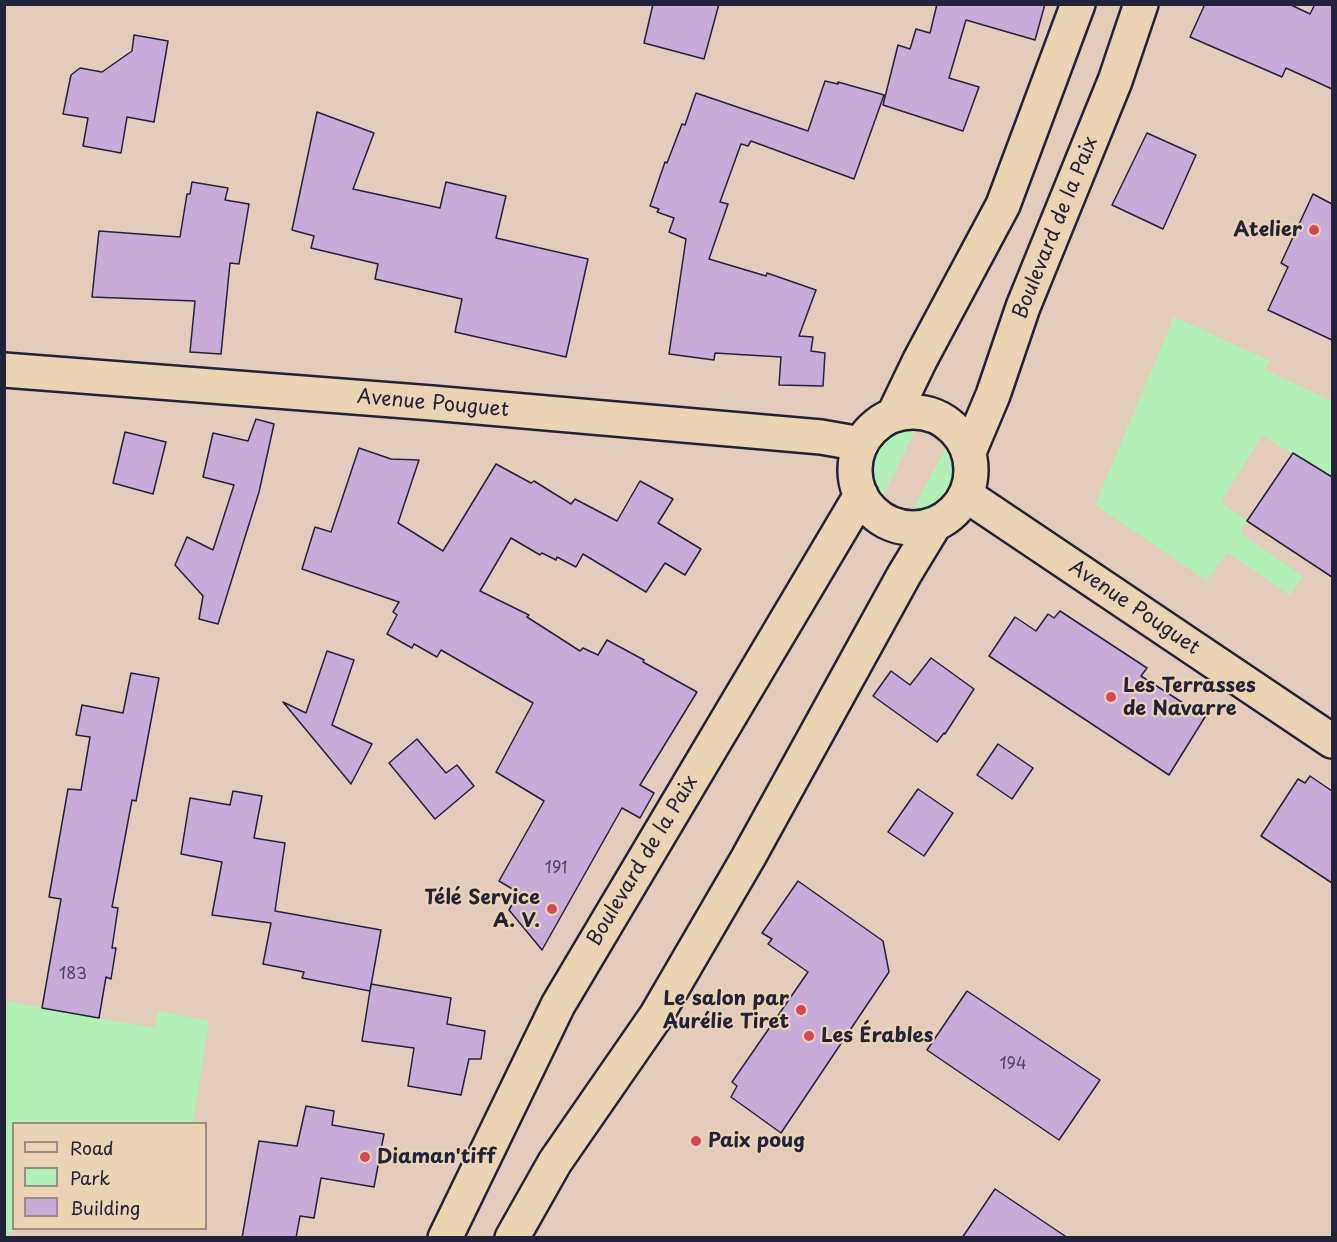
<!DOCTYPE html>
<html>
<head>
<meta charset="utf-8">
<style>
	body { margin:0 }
	#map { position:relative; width:1337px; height:1242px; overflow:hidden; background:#e3ccbb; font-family:"Playpen Sans",sans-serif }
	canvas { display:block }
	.frame { position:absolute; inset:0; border:6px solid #22223b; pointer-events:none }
	.legend { position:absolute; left:12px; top:1122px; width:195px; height:108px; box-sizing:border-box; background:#ead4b3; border:2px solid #9a8d83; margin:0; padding:8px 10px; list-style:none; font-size:18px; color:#22223b }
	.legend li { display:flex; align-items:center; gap:12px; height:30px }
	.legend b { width:30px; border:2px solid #9a8d83 }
</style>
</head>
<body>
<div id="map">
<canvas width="1337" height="1242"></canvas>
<div class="frame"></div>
<ul class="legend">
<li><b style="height:8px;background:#ead4b3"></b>Road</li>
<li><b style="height:16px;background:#b3f0b6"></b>Park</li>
<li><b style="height:16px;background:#c7acda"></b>Building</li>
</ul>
</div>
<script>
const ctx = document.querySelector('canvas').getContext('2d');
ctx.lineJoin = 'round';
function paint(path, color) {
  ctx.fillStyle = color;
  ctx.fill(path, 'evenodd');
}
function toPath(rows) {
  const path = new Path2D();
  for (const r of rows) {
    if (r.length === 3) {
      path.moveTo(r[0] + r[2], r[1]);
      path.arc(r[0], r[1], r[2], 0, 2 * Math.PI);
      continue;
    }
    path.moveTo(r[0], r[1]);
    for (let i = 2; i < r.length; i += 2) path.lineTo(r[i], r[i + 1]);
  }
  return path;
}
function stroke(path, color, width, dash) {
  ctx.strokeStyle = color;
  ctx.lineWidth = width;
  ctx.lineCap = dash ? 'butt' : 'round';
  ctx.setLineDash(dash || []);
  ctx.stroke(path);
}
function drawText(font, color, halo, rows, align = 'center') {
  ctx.font = font + ' "Playpen Sans",sans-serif';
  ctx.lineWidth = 4.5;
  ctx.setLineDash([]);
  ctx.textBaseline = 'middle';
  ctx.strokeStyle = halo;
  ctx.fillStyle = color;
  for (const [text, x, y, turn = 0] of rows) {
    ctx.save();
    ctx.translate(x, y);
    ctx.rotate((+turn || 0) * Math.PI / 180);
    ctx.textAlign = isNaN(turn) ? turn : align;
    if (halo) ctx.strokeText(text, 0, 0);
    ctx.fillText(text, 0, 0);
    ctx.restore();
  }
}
const green = toPath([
	[1174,317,1270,361,1265,370,1332,401,1332,477,1262,435,1221,502,1247,521,1240,533,1303,576,1290,595,1227,552,1207,581,1095,505],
	[914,424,918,425,881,500,878,497,871,485,868,471,870,456,876,443,886,433,899,427],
	[949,442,953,447,958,461,958,476,953,490,944,502,932,510,918,514,911,513],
	[4,1001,155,1028,158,1011,209,1021,193,1123,14,1124,14,1228,6,1238,4,1237]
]);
const building = toPath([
	[653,4,719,4,704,59,644,43,653,4],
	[937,4,1045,4,1035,40,966,20,949,78,979,87,963,131,883,105,898,45,910,49,916,29,930,33,937,4],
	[1205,4,1289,4,1310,14,1315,4,1332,4,1332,89,1286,68,1282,77,1190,37,1205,4],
	[134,35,168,41,154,122,127,117,121,153,83,146,88,118,63,114,71,75,80,68,102,72,132,51,134,35],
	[825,81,838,84,838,82,884,95,854,179,751,141,748,146,741,144,720,202,728,204,709,259,766,276,767,273,816,290,799,336,813,337,811,351,825,353,823,386,779,385,781,357,715,353,714,360,669,354,686,239,669,232,674,218,657,212,659,209,650,206,665,162,667,163,682,124,685,125,696,93,808,131,825,81],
	[317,112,374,133,353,189,440,208,446,182,506,196,496,238,588,259,566,357,455,332,462,299,375,279,378,264,311,248,314,236,292,230,317,112],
	[1147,133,1196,155,1163,229,1112,205,1147,133],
	[192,182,228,188,225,200,249,204,239,264,230,263,221,354,190,352,195,301,92,297,99,231,180,237,187,194,190,194,192,182],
	[1313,194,1332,204,1332,340,1268,310,1288,267,1281,263,1313,194],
	[256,419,274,424,259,492,218,624,199,619,203,596,175,565,187,537,213,550,234,485,203,477,213,433,248,441,256,419],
	[125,432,166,442,153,494,113,483,125,432],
	[359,448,391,459,419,460,398,523,443,551,496,464,531,483,534,481,571,504,575,499,617,521,640,481,673,499,658,523,701,549,685,575,665,563,646,592,583,554,576,567,557,557,556,560,542,553,540,555,511,538,480,591,529,615,527,617,580,651,583,648,598,655,607,640,644,660,643,662,697,692,640,785,654,793,640,818,622,808,542,950,509,910,519,893,499,881,544,801,496,772,533,703,441,650,437,657,414,644,412,648,387,634,397,615,393,612,399,602,302,569,315,527,331,532,359,448],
	[1293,453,1332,477,1332,577,1247,521,1293,453],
	[1060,611,1147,668,1141,676,1205,717,1169,775,989,656,1015,617,1036,631,1048,614,1054,618,1060,611],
	[327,651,354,660,332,725,372,744,351,784,283,702,306,713,327,651],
	[931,658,974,689,945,734,944,733,937,742,873,696,891,671,910,685,931,658],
	[131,673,159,678,136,801,132,800,112,907,118,908,112,948,116,948,111,979,106,977,99,1018,42,1008,61,899,49,897,68,789,81,790,90,737,76,735,82,705,123,713,131,673],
	[417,739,446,773,457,765,474,786,435,819,389,763,417,739],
	[998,744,1033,768,1012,799,977,775,998,744],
	[1310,776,1332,791,1332,883,1261,836,1298,779,1305,783,1310,776],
	[918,789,953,813,924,856,888,832,918,789],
	[233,791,262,796,254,838,285,843,275,911,381,930,370,991,302,978,304,972,263,964,271,923,212,915,222,862,181,854,190,798,230,805,233,791],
	[798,881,883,941,889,972,781,1133,731,1097,737,1086,732,1082,808,972,768,944,772,939,762,933,798,881],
	[371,984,451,998,447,1024,485,1031,481,1059,469,1059,461,1095,408,1086,414,1048,362,1041,371,984],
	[967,991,1100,1080,1059,1140,927,1050,967,991],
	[306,1106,334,1111,332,1125,384,1134,374,1187,321,1178,314,1218,300,1216,296,1238,242,1238,259,1141,297,1146,306,1106],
	[995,1189,1068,1238,962,1238,995,1189]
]);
const street = toPath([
	[4,370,432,403,821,437,861,444],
	[966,495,1332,741]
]);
const secondary = toPath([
	[913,470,58],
	[894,414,920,360,1003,205,1078,4],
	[969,452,993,395,1023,307,1115,81,1141,4],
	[445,1238,558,1005,861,495],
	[512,1238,555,1162,656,1016,748,858,904,575,935,524]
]);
const markers = [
	[1314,230,6,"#d1495b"],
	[1111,697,6,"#d1495b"],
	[552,909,6,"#d1495b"],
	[801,1010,6,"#d1495b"],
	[809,1036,6,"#d1495b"],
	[696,1141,6,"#d1495b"],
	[365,1157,6,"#d1495b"]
];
const numberNames = [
	["191",556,869],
	["183",73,975],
	["194",1013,1065]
];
const streetNames = [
	["Boulevard de la Paix",1056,228,-68],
	["Avenue Pouguet",433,404,5],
	["Avenue Pouguet",1134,608,34],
	["Boulevard de la Paix",643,861,-59]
];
const poiNames = [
	["Atelier",1302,230,"right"],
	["Les Terrasses",1123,686],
	["de Navarre",1123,709],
	["Télé Service",540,898,"right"],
	["A. V.",540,921,"right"],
	["Le salon par",789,999,"right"],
	["Aurélie Tiret",789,1022,"right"],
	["Les Érables",821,1036],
	["Paix poug",708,1141],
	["Diaman'tiff",377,1157]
];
paint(green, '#b3f0b6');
paint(building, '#c7acda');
stroke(building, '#22223b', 1.5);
stroke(street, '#22223b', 38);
stroke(secondary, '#22223b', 38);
stroke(street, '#ead4b3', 33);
stroke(secondary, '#ead4b3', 33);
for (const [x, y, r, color] of markers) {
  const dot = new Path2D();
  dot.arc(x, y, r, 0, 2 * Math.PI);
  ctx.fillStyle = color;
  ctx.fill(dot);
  stroke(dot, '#ead4b3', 2);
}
drawText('16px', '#4b4463', null, numberNames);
drawText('20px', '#22223b', '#ead4b3', streetNames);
drawText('bold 20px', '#22223b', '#ead4b3', poiNames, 'left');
</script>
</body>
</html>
